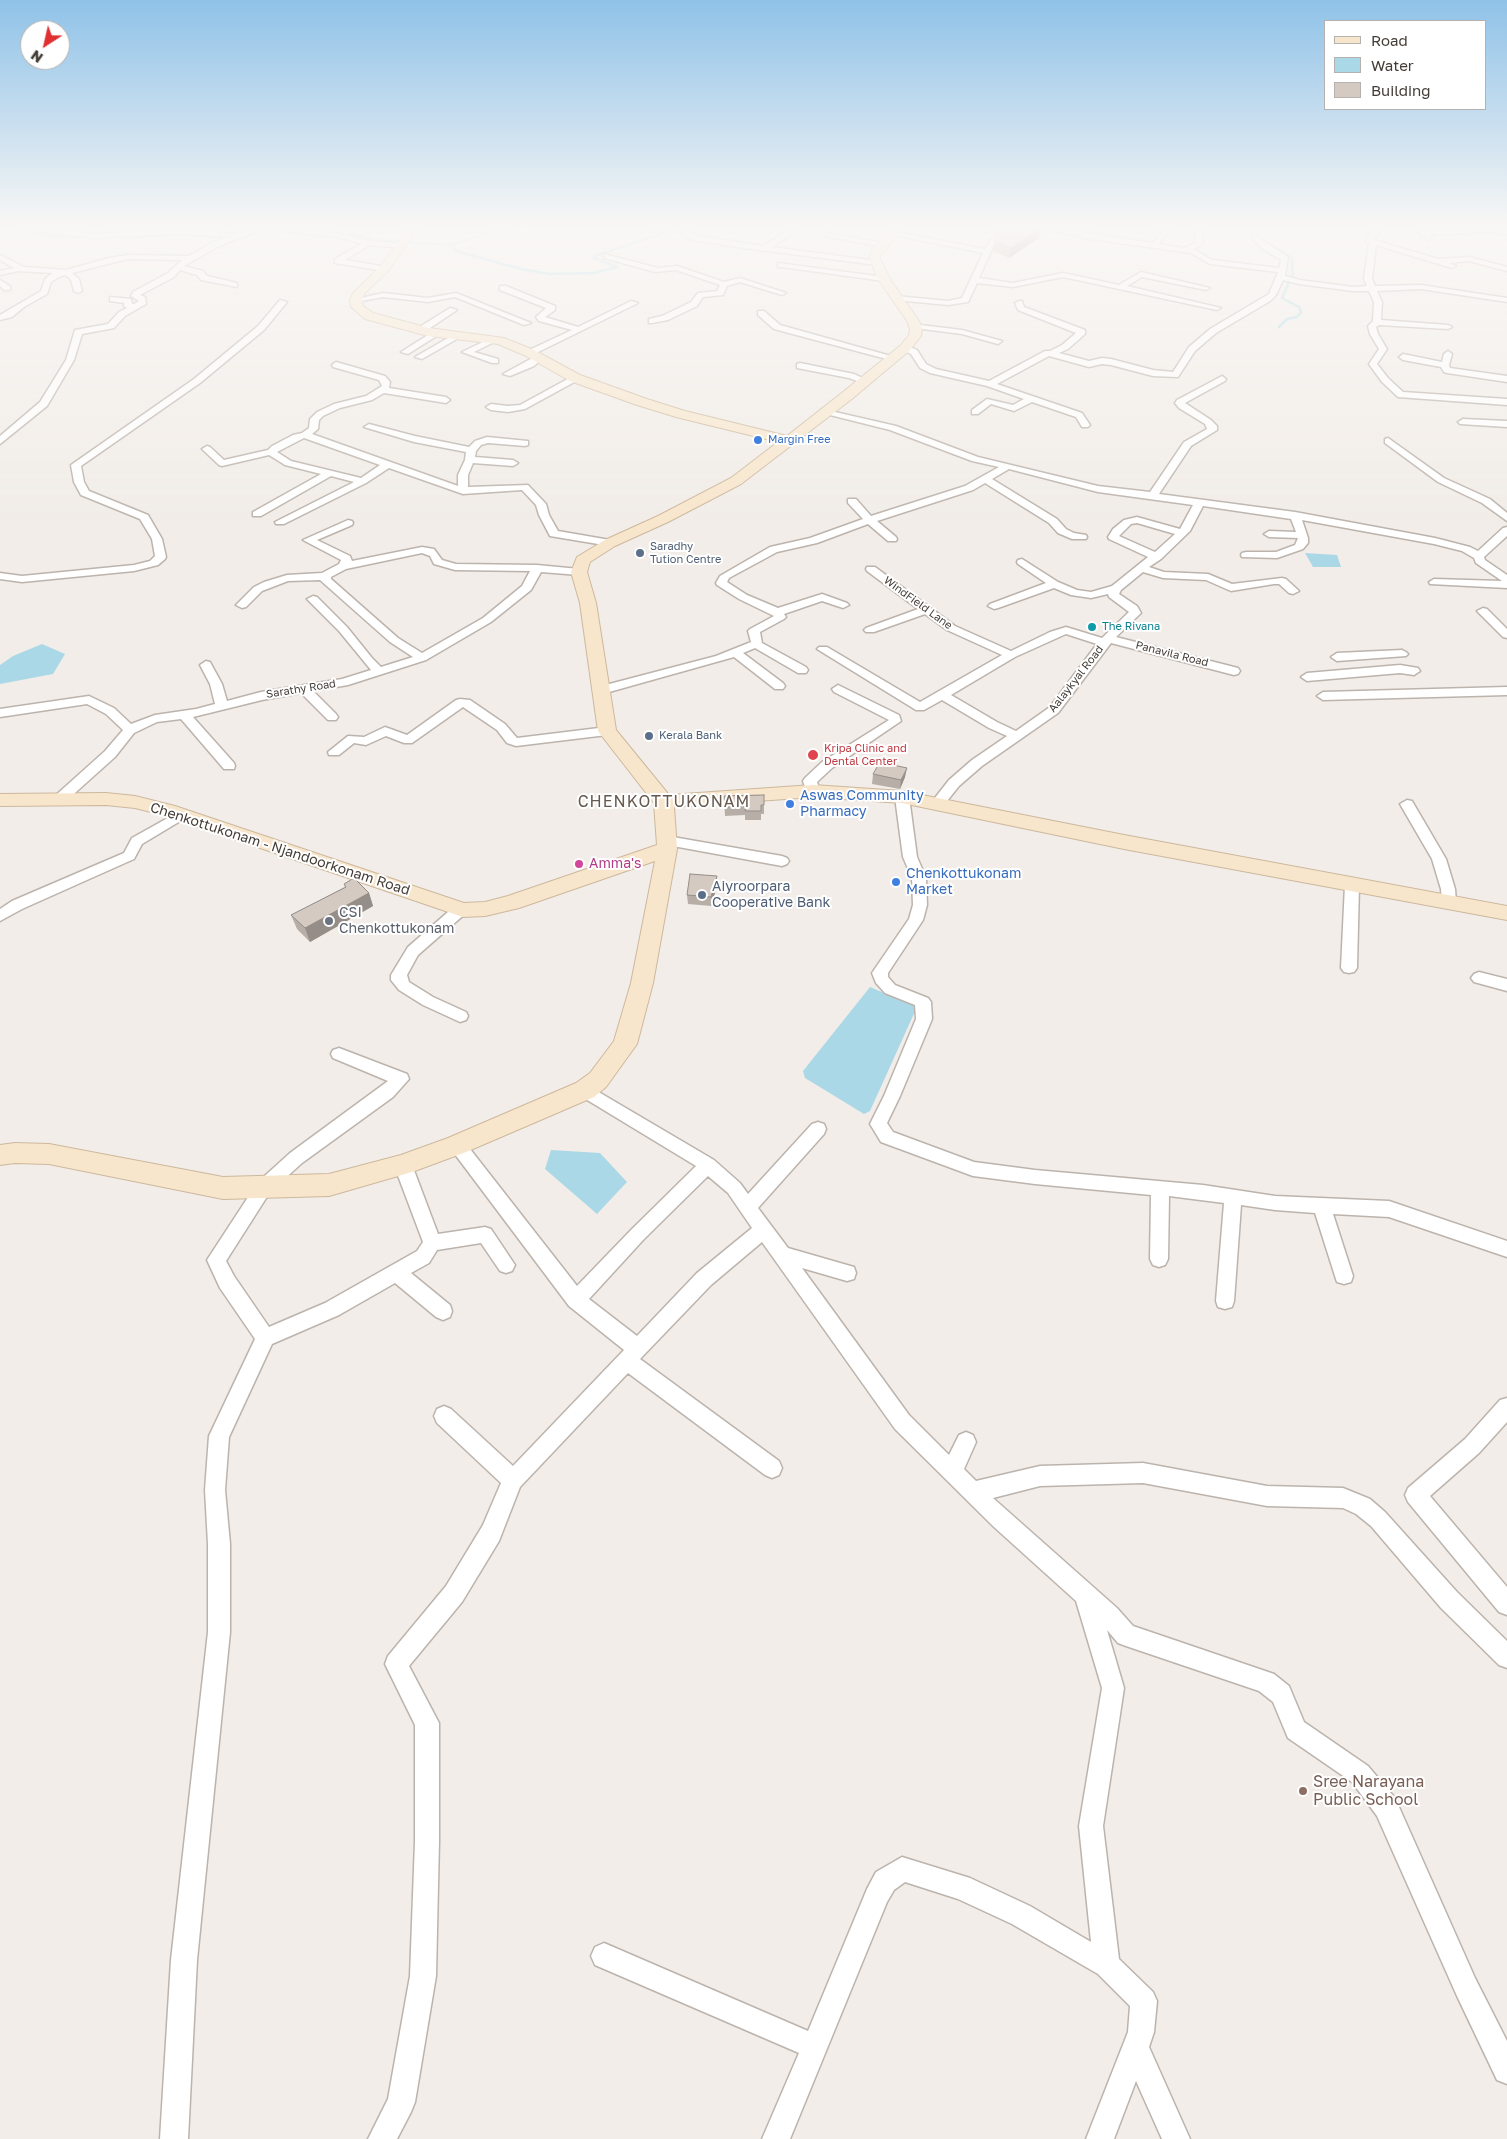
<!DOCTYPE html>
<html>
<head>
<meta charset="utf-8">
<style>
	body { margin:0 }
	#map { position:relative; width:1507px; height:2139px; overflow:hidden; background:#f2ede8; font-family:"Golos Text",sans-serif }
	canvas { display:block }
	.legend { position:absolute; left:1324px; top:20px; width:162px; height:90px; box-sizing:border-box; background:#fff; border:1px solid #b4b1af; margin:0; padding:6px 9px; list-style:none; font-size:15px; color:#443d37 }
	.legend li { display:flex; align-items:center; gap:10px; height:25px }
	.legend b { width:25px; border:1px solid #b4b1af }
	.north { position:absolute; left:20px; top:20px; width:50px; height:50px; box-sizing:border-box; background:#fff; border:1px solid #b4b1af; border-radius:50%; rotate:215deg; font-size:14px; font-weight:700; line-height:20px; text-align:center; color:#443d37 }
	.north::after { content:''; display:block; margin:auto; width:18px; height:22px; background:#e03032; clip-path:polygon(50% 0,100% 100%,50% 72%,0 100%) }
</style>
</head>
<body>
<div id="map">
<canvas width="1507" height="2139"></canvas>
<ul class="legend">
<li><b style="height:6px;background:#f8e6cc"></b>Road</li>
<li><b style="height:14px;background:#abd8e7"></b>Water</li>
<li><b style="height:14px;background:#d5cac2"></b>Building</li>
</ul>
<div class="north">N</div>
</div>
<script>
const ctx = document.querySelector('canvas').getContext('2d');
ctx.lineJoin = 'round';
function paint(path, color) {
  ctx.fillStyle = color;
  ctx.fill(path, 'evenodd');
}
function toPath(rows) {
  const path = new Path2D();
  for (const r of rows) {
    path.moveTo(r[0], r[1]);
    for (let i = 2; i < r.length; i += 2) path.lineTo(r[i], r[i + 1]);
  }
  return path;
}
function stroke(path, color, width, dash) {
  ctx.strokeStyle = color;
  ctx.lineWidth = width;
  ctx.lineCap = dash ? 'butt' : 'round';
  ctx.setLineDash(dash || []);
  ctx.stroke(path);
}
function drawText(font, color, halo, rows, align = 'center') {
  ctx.font = font + ' "Golos Text",sans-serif';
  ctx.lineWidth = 4;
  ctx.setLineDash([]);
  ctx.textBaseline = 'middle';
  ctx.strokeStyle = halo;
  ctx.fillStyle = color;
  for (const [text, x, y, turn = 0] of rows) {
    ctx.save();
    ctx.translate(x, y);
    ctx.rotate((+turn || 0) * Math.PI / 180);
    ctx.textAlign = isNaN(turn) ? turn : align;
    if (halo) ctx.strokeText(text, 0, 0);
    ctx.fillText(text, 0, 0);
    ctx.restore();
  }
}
const water = toPath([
	[1305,553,1337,555,1341,567,1313,567],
	[42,644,65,654,53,674,0,684,0,665,13,656],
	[870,987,917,1007,870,1111,864,1114,805,1078,803,1071],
	[551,1150,600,1153,627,1182,597,1214,545,1169]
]);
const stream = toPath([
	[7,227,44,236,86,237],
	[241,227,245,231],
	[301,227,329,233],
	[247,230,258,227],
	[338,234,354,234,375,240,452,245,495,231,520,227],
	[160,235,189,234],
	[202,235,224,237],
	[1269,244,1292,258,1293,277],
	[452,245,456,251,521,269,549,274,594,273,617,267,594,258,597,255,667,232,635,227],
	[0,254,10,261],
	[24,271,43,272],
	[1279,327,1287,319,1297,317,1301,312,1299,307,1282,298,1289,282]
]);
const street = toPath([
	[22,227,94,234,181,230,235,234,257,227,282,227,348,235,364,240,401,244,405,246,401,248,370,245,345,260,387,267,388,269,384,271,335,263,335,259,361,244,347,239,270,229,258,231,219,246,184,266,203,271,207,276,237,283,237,287,201,280,197,275,180,270,174,277,140,295,145,297,146,304,125,316,114,328,82,334,74,360,47,406,0,444,0,436,40,402,66,360,75,330,108,324,119,312,127,308,124,306,124,303,110,301,110,297,131,299,132,304,134,304,139,301,131,296,133,292,168,273,182,260,128,259,72,273,79,279,82,291,78,293,74,291,71,280,68,277,65,275,59,277,51,282,47,294,24,307,12,317,0,320,0,315,41,291,45,279,53,273,18,271,0,275,0,271,14,268,0,260,0,255,24,267,66,270,109,258,128,255,189,256,213,242,229,237,181,234,94,238,38,232,22,227],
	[794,227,802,227,772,247,877,261,881,263,877,265,744,248,693,240,680,232,684,230,698,236,763,246,794,227],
	[1000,227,1008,227,995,242,979,278,1013,283,1063,273,1119,285,1141,272,1210,288,1206,290,1142,277,1127,286,1221,308,1217,310,1063,277,1013,287,977,283,968,302,948,305,896,300,892,298,896,296,948,301,962,298,983,253,894,235,891,235,891,231,985,249,1000,227],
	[1035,227,1049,227,1153,243,1162,231,1152,227,1163,227,1171,230,1159,244,1184,248,1195,243,1195,228,1202,227,1203,244,1193,249,1212,260,1279,268,1281,260,1260,247,1251,237,1255,235,1288,257,1285,276,1300,280,1353,287,1367,286,1364,279,1369,243,1366,241,1366,237,1376,227,1383,227,1374,240,1438,259,1469,257,1507,267,1507,271,1469,261,1449,263,1456,266,1452,268,1376,245,1372,279,1375,286,1421,285,1507,298,1507,302,1421,289,1377,291,1382,302,1381,320,1448,325,1452,327,1448,329,1379,325,1376,327,1378,334,1387,349,1377,364,1388,378,1403,392,1507,399,1507,405,1398,397,1382,382,1369,364,1379,349,1370,334,1368,326,1373,321,1374,302,1369,291,1353,291,1299,284,1283,280,1276,295,1270,301,1216,333,1195,351,1178,377,1153,376,1111,365,1102,364,1089,367,1049,356,997,384,1082,413,1090,425,1088,427,1082,427,1076,417,1032,402,1014,411,991,404,978,414,972,414,972,410,987,399,1013,405,1024,399,987,386,930,373,920,368,911,354,902,350,902,346,908,346,917,350,926,364,936,369,989,381,1045,351,1050,351,1062,345,1076,333,1018,310,1015,303,1019,301,1022,301,1024,307,1085,330,1085,334,1068,349,1059,353,1089,361,1102,358,1111,359,1153,370,1173,372,1189,347,1210,329,1269,294,1278,272,1210,264,1191,253,1090,239,1035,227],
	[1488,228,1507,230,1507,234,1488,232,1429,235,1432,238,1428,240,1419,233,1423,231,1488,228],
	[826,233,883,243,887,245,883,247,829,237,825,235,826,233],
	[604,254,658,268,677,266,724,282,740,278,786,293,782,295,740,282,727,286,723,295,703,297,697,306,668,320,652,323,649,323,649,319,662,316,691,302,698,293,717,291,720,285,676,270,655,272,604,258,604,254],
	[778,263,884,277,888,279,884,281,781,267,778,267,778,263],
	[0,280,10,286,10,290,4,290,0,286,0,280],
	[500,286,506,286,555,306,555,310,545,317,578,327,631,301,638,303,530,356,526,353,527,351,572,330,539,321,536,317,546,308,500,290,500,286],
	[383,293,428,298,456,293,531,323,524,325,455,297,428,302,383,297,356,302,352,300,383,293],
	[280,300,287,302,264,330,200,383,81,466,84,482,89,491,148,515,162,539,166,557,165,559,158,565,134,571,22,582,0,579,0,573,22,576,134,565,150,561,155,556,152,539,140,519,81,495,74,482,71,465,194,379,258,326,280,300],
	[450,308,457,310,424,332,418,332,418,328,450,308],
	[758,311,764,311,780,325,898,358,894,361,774,329,758,315,758,311],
	[912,324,962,330,1002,341,998,344,962,334,915,328,912,328,912,324],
	[455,334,462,336,422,359,415,357,455,334],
	[428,335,435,337,408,354,401,352,428,335],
	[491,338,494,338,494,342,474,352,498,359,498,363,492,363,462,352,491,338],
	[1448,351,1452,354,1449,365,1450,368,1507,376,1507,382,1447,373,1444,372,1441,367,1403,360,1399,357,1403,354,1442,362,1444,354,1448,351],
	[536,356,543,358,534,366,510,376,503,374,536,356],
	[336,362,385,376,390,382,389,388,446,397,450,400,446,403,384,393,372,400,340,408,323,416,319,420,318,429,312,434,458,486,458,475,465,460,466,452,414,442,364,427,369,424,415,436,469,447,475,441,487,437,528,441,528,445,525,446,488,443,481,445,476,451,475,457,513,460,518,463,513,466,473,463,468,475,468,487,528,485,546,504,549,515,558,531,610,540,615,543,610,546,550,536,539,515,536,505,522,490,463,494,389,468,366,483,284,524,276,524,275,522,354,482,331,476,261,516,253,516,253,512,321,474,285,465,269,455,222,466,219,465,202,449,207,446,210,447,224,460,268,450,272,446,293,435,302,433,309,428,310,419,317,412,334,404,366,396,382,386,379,380,333,367,332,365,336,362],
	[304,438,380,465,361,478,291,461,277,452,304,438],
	[800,363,854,374,869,381,865,384,849,378,797,368,797,364,800,363],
	[575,375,579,378,578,380,525,409,508,412,491,410,486,407,491,404,508,406,520,405,575,375],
	[1222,376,1226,379,1225,381,1185,403,1211,420,1217,426,1217,430,1191,446,1159,494,1295,512,1435,538,1470,547,1478,551,1503,528,1507,527,1507,536,1484,557,1485,560,1507,575,1507,588,1430,584,1429,582,1434,579,1502,581,1476,563,1474,558,1462,551,1434,544,1302,520,1308,538,1308,543,1303,549,1277,558,1242,557,1241,555,1242,553,1246,552,1276,552,1295,545,1298,538,1269,537,1264,534,1269,531,1296,532,1291,519,1203,506,1190,531,1161,559,1149,567,1164,572,1208,574,1232,584,1282,578,1286,579,1299,591,1293,594,1289,593,1279,584,1274,584,1231,591,1206,580,1163,578,1143,572,1121,590,1119,594,1137,606,1141,613,1116,637,1238,668,1240,671,1238,674,1234,675,1111,643,1058,713,982,766,959,786,943,806,938,807,931,803,949,780,972,760,1007,736,989,728,942,700,924,710,916,710,817,649,819,647,827,647,920,702,1002,655,947,630,925,614,874,632,866,632,864,630,866,628,918,609,867,571,866,569,867,567,875,567,955,626,1011,651,1050,632,1066,627,1102,638,1129,612,1109,597,1108,594,1091,598,1071,595,1054,588,998,608,994,609,988,606,990,604,1046,583,1018,564,1017,562,1018,560,1022,559,1058,582,1077,590,1091,592,1112,586,1148,557,1109,539,1108,537,1113,529,1124,520,1137,517,1180,529,1193,505,1098,492,1009,469,992,479,1057,519,1066,529,1074,533,1086,535,1087,537,1086,539,1072,539,1058,533,1049,523,985,483,973,490,877,521,896,537,897,539,896,541,888,541,868,524,817,543,777,552,729,578,727,582,747,595,778,608,822,594,847,603,849,605,843,608,822,601,784,614,786,617,784,619,760,632,762,643,806,667,808,670,806,673,798,673,755,648,743,653,783,683,785,686,783,689,775,689,734,657,602,694,596,690,598,687,716,656,751,642,748,631,750,629,774,616,739,599,717,585,716,583,720,576,770,547,810,538,863,519,848,503,848,499,856,499,871,516,965,486,999,467,972,461,890,430,822,413,822,409,896,426,978,457,1098,486,1150,492,1184,442,1207,429,1205,424,1179,408,1175,403,1177,400,1222,376],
	[1137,523,1175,534,1155,552,1119,536,1131,524,1137,523],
	[1066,634,1097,644,1050,707,1016,731,997,722,951,695,1015,657,1066,634],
	[1463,419,1507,421,1507,427,1460,424,1458,422,1463,419],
	[1388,438,1444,478,1490,499,1507,513,1507,521,1482,503,1438,482,1385,443,1385,439,1388,438],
	[348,520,352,521,353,523,352,525,317,540,350,556,352,561,422,547,434,549,442,560,456,564,537,565,579,569,584,572,579,575,541,572,531,590,491,622,426,660,348,685,313,691,336,714,338,717,336,720,328,720,301,693,262,700,193,717,234,763,235,766,234,769,224,769,181,719,157,722,134,733,115,757,66,801,56,801,54,798,56,795,105,751,123,730,106,714,87,704,0,717,0,709,89,696,114,708,131,724,155,715,196,709,215,704,210,684,200,665,206,661,210,662,222,684,227,701,261,692,342,679,371,670,339,631,307,599,313,596,317,597,347,627,372,658,381,667,413,657,390,642,320,580,288,581,262,591,246,607,242,608,236,605,254,587,264,582,287,575,322,573,339,564,341,560,303,540,348,520],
	[422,553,430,556,434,564,455,570,530,571,522,586,483,618,422,653,398,638,331,579,331,577,346,569,422,553],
	[1483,608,1487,609,1507,629,1507,638,1503,637,1477,611,1483,608],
	[1402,650,1406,652,1408,654,1406,656,1337,661,1331,657,1337,653,1402,650],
	[1400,665,1418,668,1420,671,1414,675,1400,673,1307,681,1301,677,1307,673,1400,665],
	[838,685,899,715,901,721,832,768,817,782,820,791,813,795,806,791,803,781,805,778,822,762,889,720,834,692,832,689,838,685],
	[1507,687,1507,695,1323,700,1317,696,1323,692,1507,687],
	[460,699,470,700,505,724,517,738,607,727,613,731,607,735,516,746,507,743,497,730,463,707,412,743,404,743,386,736,366,745,354,743,339,755,329,755,328,752,348,736,364,737,385,727,407,735,456,700,460,699],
	[902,793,909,797,917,857,926,878,927,905,923,920,888,973,888,977,895,985,928,998,931,1002,932,1019,900,1096,887,1123,893,1132,974,1162,1035,1170,1203,1185,1275,1196,1389,1201,1507,1241,1507,1257,1389,1217,1333,1214,1353,1276,1351,1282,1344,1284,1337,1282,1335,1276,1315,1213,1275,1210,1241,1205,1234,1301,1232,1307,1225,1309,1218,1307,1216,1301,1224,1203,1169,1196,1168,1259,1165,1265,1159,1267,1153,1265,1150,1259,1151,1195,1035,1184,973,1176,881,1142,870,1124,884,1096,916,1019,915,1005,885,993,876,983,872,973,909,919,913,905,912,878,903,857,895,797,902,793],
	[1407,800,1412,801,1446,859,1455,889,1456,902,1454,906,1444,906,1442,902,1441,889,1432,859,1400,804,1407,800],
	[182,810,187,811,189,814,187,817,142,844,134,859,22,909,0,921,0,909,12,901,124,853,132,838,182,810],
	[667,836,782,856,787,858,789,861,787,864,782,866,662,844,660,841,662,838,667,836],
	[1352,880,1357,882,1359,885,1357,968,1354,972,1349,973,1344,972,1341,968,1345,885,1347,882,1352,880],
	[461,904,466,905,468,909,466,913,418,955,407,975,409,982,433,997,466,1012,468,1016,466,1020,460,1022,423,1005,399,990,391,980,391,975,408,947,456,905,461,904],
	[1479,972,1507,979,1507,991,1474,982,1471,978,1474,974,1479,972],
	[339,1048,407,1074,409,1079,393,1097,302,1163,270,1192,226,1261,234,1276,269,1327,325,1303,417,1251,423,1242,394,1165,397,1160,403,1158,409,1160,412,1165,438,1234,485,1227,491,1229,515,1265,512,1271,506,1273,500,1271,481,1243,437,1250,429,1263,411,1273,450,1305,452,1311,450,1317,443,1320,436,1317,395,1283,339,1315,272,1344,229,1437,225,1490,230,1544,230,1632,197,1960,188,2139,160,2139,171,1960,208,1632,208,1544,205,1490,209,1436,255,1339,220,1288,207,1260,258,1182,290,1153,388,1081,333,1058,331,1054,333,1050,339,1048],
	[585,1084,714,1160,740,1183,748,1194,812,1124,818,1122,824,1124,826,1129,824,1134,758,1208,788,1248,854,1267,856,1273,854,1279,847,1281,802,1268,909,1415,949,1455,959,1435,966,1432,973,1435,976,1442,964,1469,976,1481,1040,1466,1143,1463,1267,1486,1343,1488,1370,1499,1385,1512,1457,1592,1507,1641,1507,1668,1499,1665,1441,1608,1371,1526,1356,1514,1343,1508,1267,1506,1143,1483,1040,1486,993,1498,1117,1608,1133,1626,1274,1674,1289,1686,1304,1722,1368,1766,1395,1798,1475,1978,1507,2041,1507,2084,1497,2080,1457,1996,1377,1816,1352,1782,1288,1738,1273,1702,1259,1691,1126,1646,1118,1643,1107,1630,1124,1688,1103,1826,1119,1959,1153,1992,1157,2001,1154,2032,1149,2047,1190,2139,1162,2139,1136,2081,1114,2139,1086,2139,1128,2032,1130,2006,1098,1974,1012,1924,958,1899,905,1882,894,1890,887,1902,790,2139,762,2139,799,2053,595,1965,591,1956,595,1947,604,1943,808,2031,867,1889,876,1872,902,1857,970,1878,1030,1906,1091,1942,1079,1826,1102,1688,1076,1601,994,1527,895,1429,762,1242,711,1285,640,1359,779,1461,782,1468,779,1475,772,1478,765,1475,628,1373,520,1487,499,1541,462,1602,409,1666,439,1723,439,1841,436,1976,415,2102,411,2112,397,2139,368,2139,388,2099,410,1976,415,1841,415,1725,385,1664,388,1656,446,1586,483,1525,501,1483,437,1423,434,1416,437,1409,444,1406,451,1409,513,1466,624,1350,569,1306,448,1145,451,1140,457,1138,463,1140,577,1286,632,1229,696,1166,579,1095,577,1090,579,1085,585,1084],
	[708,1176,728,1193,752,1228,697,1273,637,1336,589,1299,644,1239,708,1176],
	[1507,1398,1507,1422,1479,1453,1430,1496,1507,1587,1507,1615,1499,1612,1408,1502,1405,1495,1408,1488,1465,1439,1500,1400,1507,1398]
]);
const secondary = toPath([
	[409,227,419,227,388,271,364,294,362,300,363,306,373,313,429,328,504,338,534,350,580,375,647,399,685,411,787,436,843,392,901,345,909,335,910,329,907,321,878,279,869,257,872,250,889,232,891,227,901,227,898,235,879,257,890,279,919,321,922,329,921,336,909,351,853,398,741,484,668,522,615,546,590,562,587,572,596,603,616,730,669,795,813,785,902,791,1124,835,1507,906,1507,920,1124,849,902,803,813,797,674,807,677,849,653,983,637,1044,606,1087,594,1097,466,1152,412,1172,329,1196,223,1199,49,1164,15,1163,0,1165,0,1145,15,1143,49,1144,223,1177,329,1174,401,1155,448,1138,576,1083,590,1073,614,1041,631,983,655,861,519,908,485,916,463,917,163,815,135,808,106,805,0,806,0,794,106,793,135,796,175,806,464,903,485,902,508,896,657,845,654,803,598,731,580,603,571,572,577,557,605,540,658,516,731,478,778,442,676,417,637,405,570,381,526,356,498,344,428,336,365,319,351,307,350,300,353,293,380,267,409,227]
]);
const wall = toPath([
	[1004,227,1037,227,1039,238,1009,258,993,251,994,242],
	[873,774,905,777,900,789,872,784],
	[764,795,764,814,761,814,761,820,745,820,745,815,725,816,724,796],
	[344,884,369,893,373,906,310,942,297,929,291,915,345,887],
	[717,886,711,906,688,904,687,895]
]);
const shadedWall = toPath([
	[1041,228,1039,238,1009,258,1011,248],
	[907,768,905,777,900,789,901,780],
	[717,876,717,886,711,906,711,897],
	[369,893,373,906,310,942,305,928]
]);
const building = toPath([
	[1004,227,1034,227,1041,228,1011,248,994,242,998,233,1004,227],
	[880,762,907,768,901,780,873,774,880,762],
	[764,795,764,805,761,805,761,811,745,811,746,806,725,807,724,796,764,795],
	[690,874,717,876,711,897,687,895,690,874],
	[354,878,369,893,305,928,291,915,346,887,344,884,354,878]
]);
const markers = [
	[758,440,5,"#3f7fe0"],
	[640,553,5,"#5c6f8a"],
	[1092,627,5,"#0f9aa8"],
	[649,736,5,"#5c6f8a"],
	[813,755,6,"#e0444e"],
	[790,804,5,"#3f7fe0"],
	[579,864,5,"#d1479c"],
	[896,882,5,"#3f7fe0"],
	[702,895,5,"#5c6f8a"],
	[329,921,5,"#6b7280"],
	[1303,1791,5,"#8d6e63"]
];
const farShopnames = [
	["Margin Free",768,440]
];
const farServicenames = [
	["Saradhy",650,547],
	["Tution Centre",650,560],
	["Kerala Bank",659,736]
];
const farStreetnames = [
	["WindField Lane",918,603,36],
	["Panavila Road",1172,654,14],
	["Aalaykyal Road",1076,679,-52],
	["Sarathy Road",301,689,-9]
];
const farCulturenames = [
	["The Rivana",1102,627]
];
const farHealthnames = [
	["Kripa Clinic and",824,749],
	["Dental Center",824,762]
];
const shopNames = [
	["Aswas Community",800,796],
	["Pharmacy",800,812],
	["Chenkottukonam",906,874],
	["Market",906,890]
];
const streetNames = [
	["Chenkottukonam - Njandoorkonam Road",280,849,18]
];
const hotelNames = [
	["Amma's",589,864]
];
const serviceNames = [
	["Aiyroorpara",712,887],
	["Cooperative Bank",712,903]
];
const worshipNames = [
	["CSI",339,913],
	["Chenkottukonam",339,929]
];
const quarterNames = [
	["CHENKOTTUKONAM",664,802]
];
const nearEducationnames = [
	["Sree Narayana",1313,1782],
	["Public School",1313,1800]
];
paint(water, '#abd8e7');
stroke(stream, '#abd8e7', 2.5);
stroke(street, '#bcb3ac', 3);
stroke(secondary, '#ccb89d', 2);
paint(street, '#fff');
paint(secondary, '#f8e6cc');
paint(wall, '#b7aea7');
paint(shadedWall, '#958d88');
paint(building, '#d5cac2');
stroke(building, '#958d88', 1);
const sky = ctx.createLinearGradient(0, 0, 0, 526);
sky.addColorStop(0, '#8fc2e8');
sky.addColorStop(0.43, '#f9f7f5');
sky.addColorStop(1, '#f9f7f500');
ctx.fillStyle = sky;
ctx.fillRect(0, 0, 1507, 526);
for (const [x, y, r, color] of markers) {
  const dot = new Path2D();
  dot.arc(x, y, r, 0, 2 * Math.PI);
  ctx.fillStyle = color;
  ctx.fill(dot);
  stroke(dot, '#fff', 2);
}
drawText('11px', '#366cbe', '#fff', farShopnames, 'left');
drawText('11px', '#4e5e75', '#fff', farServicenames, 'left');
drawText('11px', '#443d37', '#fff', farStreetnames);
drawText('11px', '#0d838f', '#fff', farCulturenames, 'left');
drawText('11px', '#be3a42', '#fff', farHealthnames, 'left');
drawText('14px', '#366cbe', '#fff', shopNames, 'left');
drawText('14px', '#443d37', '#fff', streetNames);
drawText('14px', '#b23c85', '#fff', hotelNames, 'left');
drawText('14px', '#4e5e75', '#fff', serviceNames, 'left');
drawText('14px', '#5b616d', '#fff', worshipNames, 'left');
ctx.letterSpacing = '1px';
drawText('16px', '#665a50', '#fff', quarterNames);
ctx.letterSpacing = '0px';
drawText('16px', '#785e54', '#fff', nearEducationnames, 'left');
</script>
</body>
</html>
